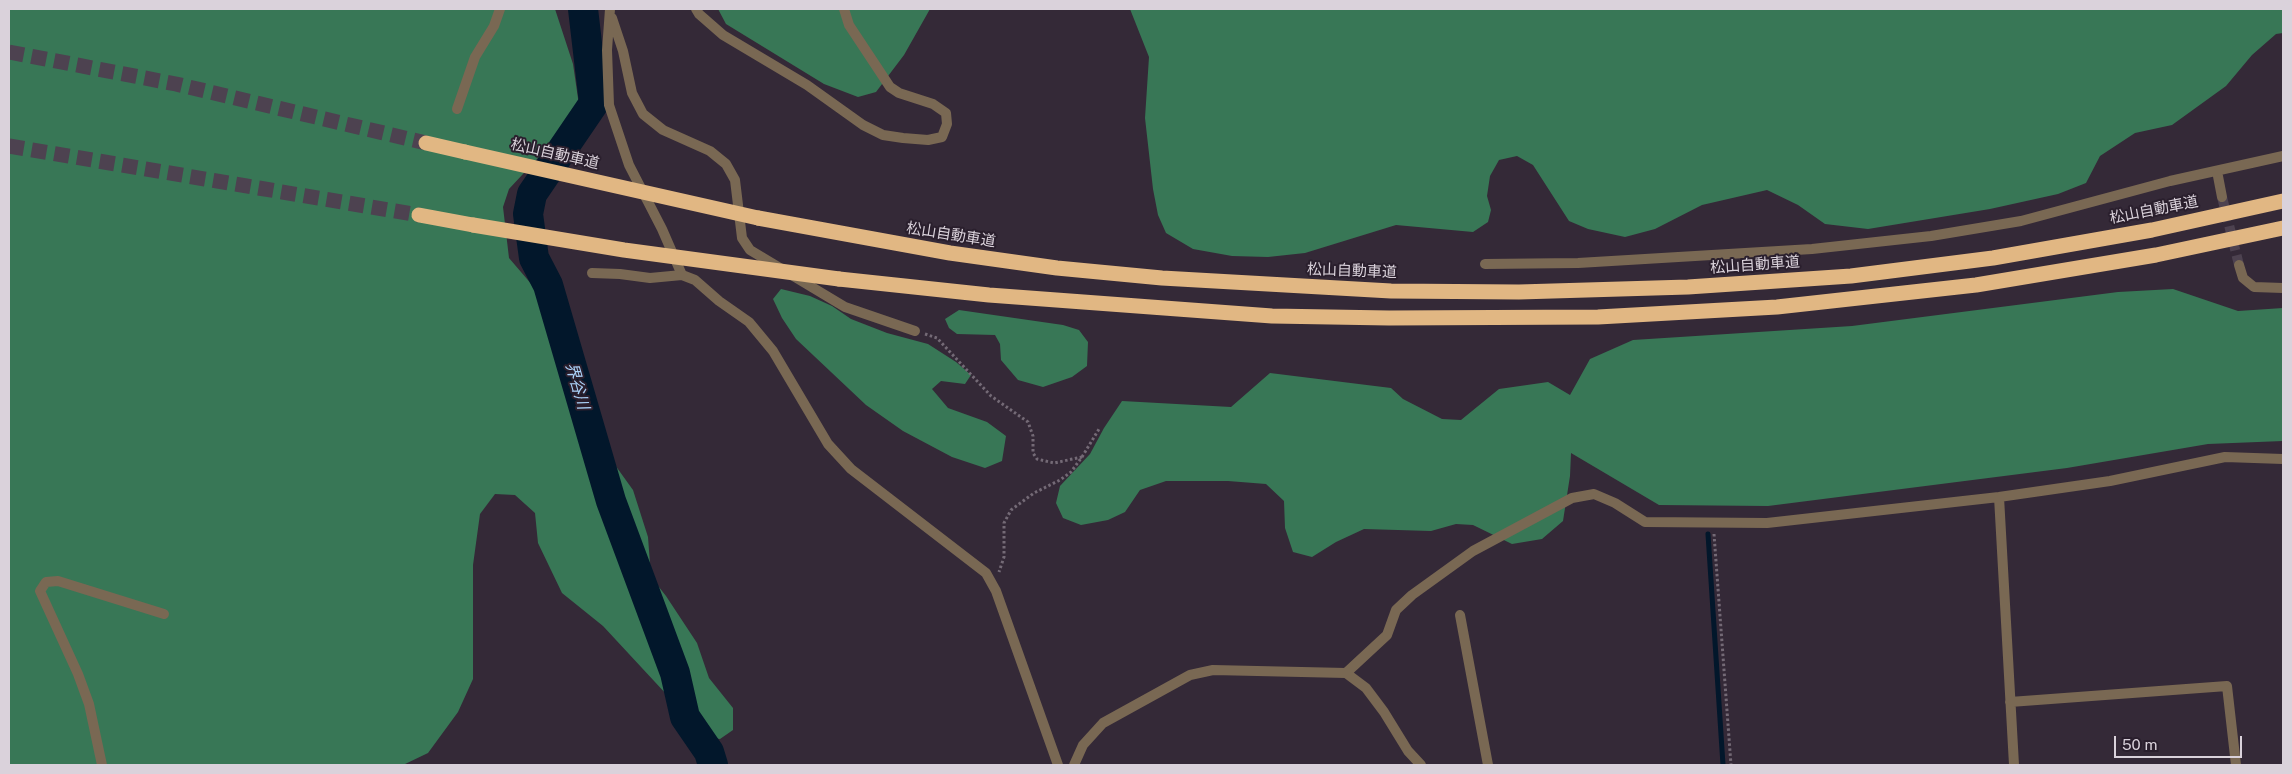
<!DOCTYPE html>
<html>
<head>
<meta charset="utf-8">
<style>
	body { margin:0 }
	#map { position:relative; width:2292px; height:774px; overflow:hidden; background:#342937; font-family:"Public Sans",sans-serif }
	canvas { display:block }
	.frame { position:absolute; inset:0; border:10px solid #dad2db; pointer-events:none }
	.scale { position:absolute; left:2114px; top:736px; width:128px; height:22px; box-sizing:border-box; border:2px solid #dad2db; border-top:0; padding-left:6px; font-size:15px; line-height:18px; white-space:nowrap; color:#dad2db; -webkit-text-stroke:4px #2a1f2d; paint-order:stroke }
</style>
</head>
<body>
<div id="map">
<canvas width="2292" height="774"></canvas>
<div class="frame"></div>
<div class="scale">50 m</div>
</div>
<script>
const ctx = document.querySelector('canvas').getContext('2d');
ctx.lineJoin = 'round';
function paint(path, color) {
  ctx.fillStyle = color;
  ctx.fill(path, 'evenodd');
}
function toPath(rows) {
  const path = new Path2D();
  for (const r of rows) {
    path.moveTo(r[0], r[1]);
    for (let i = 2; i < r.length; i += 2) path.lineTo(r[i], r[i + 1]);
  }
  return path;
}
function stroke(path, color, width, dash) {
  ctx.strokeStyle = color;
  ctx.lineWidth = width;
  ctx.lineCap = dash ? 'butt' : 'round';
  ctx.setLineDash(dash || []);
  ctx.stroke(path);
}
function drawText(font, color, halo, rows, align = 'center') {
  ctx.font = font + ' "Public Sans","Noto Sans JP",sans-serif';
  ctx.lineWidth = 4;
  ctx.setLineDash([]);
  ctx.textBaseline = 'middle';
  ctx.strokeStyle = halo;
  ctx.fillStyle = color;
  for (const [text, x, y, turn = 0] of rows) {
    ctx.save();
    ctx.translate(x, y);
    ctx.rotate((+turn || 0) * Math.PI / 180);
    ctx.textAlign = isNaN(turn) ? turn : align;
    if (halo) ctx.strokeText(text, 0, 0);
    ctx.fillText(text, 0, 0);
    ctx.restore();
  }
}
const forest = toPath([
	[9,9,555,9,573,64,579,105,550,145,509,189,503,207,509,258,539,293,584,442,615,465,633,490,648,537,651,577,666,596,697,643,709,678,733,708,733,730,720,739,706,737,603,626,562,593,538,543,535,513,515,495,495,494,480,514,473,565,473,679,458,712,428,753,403,765,9,765],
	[718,9,930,9,904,55,876,92,858,97,824,84,726,24],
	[1130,9,2283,9,2283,33,2276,34,2252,55,2226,86,2172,125,2135,133,2100,156,2086,183,2058,194,1990,209,1868,229,1825,224,1798,205,1767,190,1702,205,1655,229,1625,237,1588,229,1569,221,1533,165,1517,156,1499,160,1490,176,1487,196,1491,210,1488,222,1473,232,1396,225,1305,253,1268,257,1232,256,1193,249,1166,233,1158,215,1153,189,1145,118,1149,57],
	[781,289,810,296,832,306,851,319,887,333,928,344,956,362,971,375,965,384,941,381,932,389,948,408,987,422,1006,436,1002,461,985,468,952,457,903,431,866,405,796,339,782,318,773,299],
	[2173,289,2238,311,2283,308,2283,441,2208,444,2067,468,1768,506,1659,505,1571,453,1570,476,1563,521,1542,539,1512,544,1473,525,1456,524,1431,531,1364,529,1336,542,1312,557,1293,552,1285,528,1284,501,1266,484,1228,481,1166,481,1140,490,1125,512,1108,520,1081,525,1063,518,1056,503,1060,486,1090,454,1104,428,1122,401,1231,407,1270,373,1391,388,1403,399,1442,419,1461,420,1499,389,1548,382,1570,395,1590,359,1633,340,1852,326,2118,292],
	[959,310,1063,325,1079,330,1088,342,1087,366,1072,377,1043,387,1018,380,1001,360,1000,344,995,335,957,334,949,328,945,319]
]);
const stream = toPath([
	[1708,534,1723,765]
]);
const river = toPath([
	[583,9,594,103,532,194,528,214,534,258,548,285,611,501,675,673,685,717,709,752,713,765]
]);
const minorTunnel = toPath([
	[2222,197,2239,265]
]);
const motorwayTunnel = toPath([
	[9,52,176,84,426,143],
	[9,146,419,215]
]);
const path = toPath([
	[925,334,937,338,991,396,1028,422,1033,436,1033,453,1037,459,1054,463,1082,457,1071,472,1060,480,1034,493,1011,510,1004,523,1004,557,999,572],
	[1082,457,1099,429],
	[1714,534,1731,765]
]);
const minor = toPath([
	[610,9,607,50,609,105,629,165,662,229,682,275,695,280,719,301,749,322,773,351,828,444,851,469,986,573,996,591,1058,765],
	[696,9,699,14,723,35,807,85,863,125,883,135,903,138,928,140,942,137,947,124,946,113,933,104,899,93,890,87,849,25,844,9],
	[612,18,623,51,632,93,643,114,663,130,710,151,726,164,735,180,742,238,750,250,845,307,915,331],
	[457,109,475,57,494,26,500,9],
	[2217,171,2222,197],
	[1485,264,1578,263,1812,249,1931,236,2021,221,2170,181,2283,156],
	[2239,265,2243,278,2254,287,2283,288],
	[592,273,620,274,650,278,682,275],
	[1999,497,2014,765],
	[1460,615,1488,765],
	[1346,673,1387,635,1396,610,1412,595,1473,551,1572,498,1594,494,1615,503,1645,522,1767,523,1999,497,2110,481,2225,457,2283,459],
	[2010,702,2227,686,2236,765],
	[102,765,89,704,78,674,40,591,46,582,58,581,164,614],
	[1074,765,1083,745,1103,723,1190,675,1213,670,1346,673,1366,688,1384,712,1408,751,1421,765]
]);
const motorway = toPath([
	[426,143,465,152],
	[419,215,473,225],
	[758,218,950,253,1057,268,1162,278,1391,291,1519,292,1688,287,1851,276,1993,258,2152,230,2283,201],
	[839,279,989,295,1272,316,1389,318,1598,317,1777,307,1976,285,2156,255,2283,228]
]);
const motorwayBridge = toPath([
	[465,152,758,218],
	[473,225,624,250,839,279]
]);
const streetNames = [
	["松山自動車道",555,154,13],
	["松山自動車道",2154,210,-11],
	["松山自動車道",951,235,9],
	["松山自動車道",1755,265,-4],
	["松山自動車道",1352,271,2]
];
const waterNames = [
	["界谷川",577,386,74]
];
paint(forest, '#387756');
stroke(stream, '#02172b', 5);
stroke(river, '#02172b', 30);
stroke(minorTunnel, '#4d4250', 10, [10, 5]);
stroke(motorwayTunnel, '#4d4250', 15, [15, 8]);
stroke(path, '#746a76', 3, [2.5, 2.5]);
stroke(minor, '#796853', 10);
stroke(motorway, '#e1b783', 15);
stroke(motorwayBridge, '#e1b783', 15);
drawText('15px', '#dad2db', '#2a1f2d', streetNames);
drawText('italic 16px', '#abd2f9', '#2a1f2d', waterNames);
</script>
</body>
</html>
